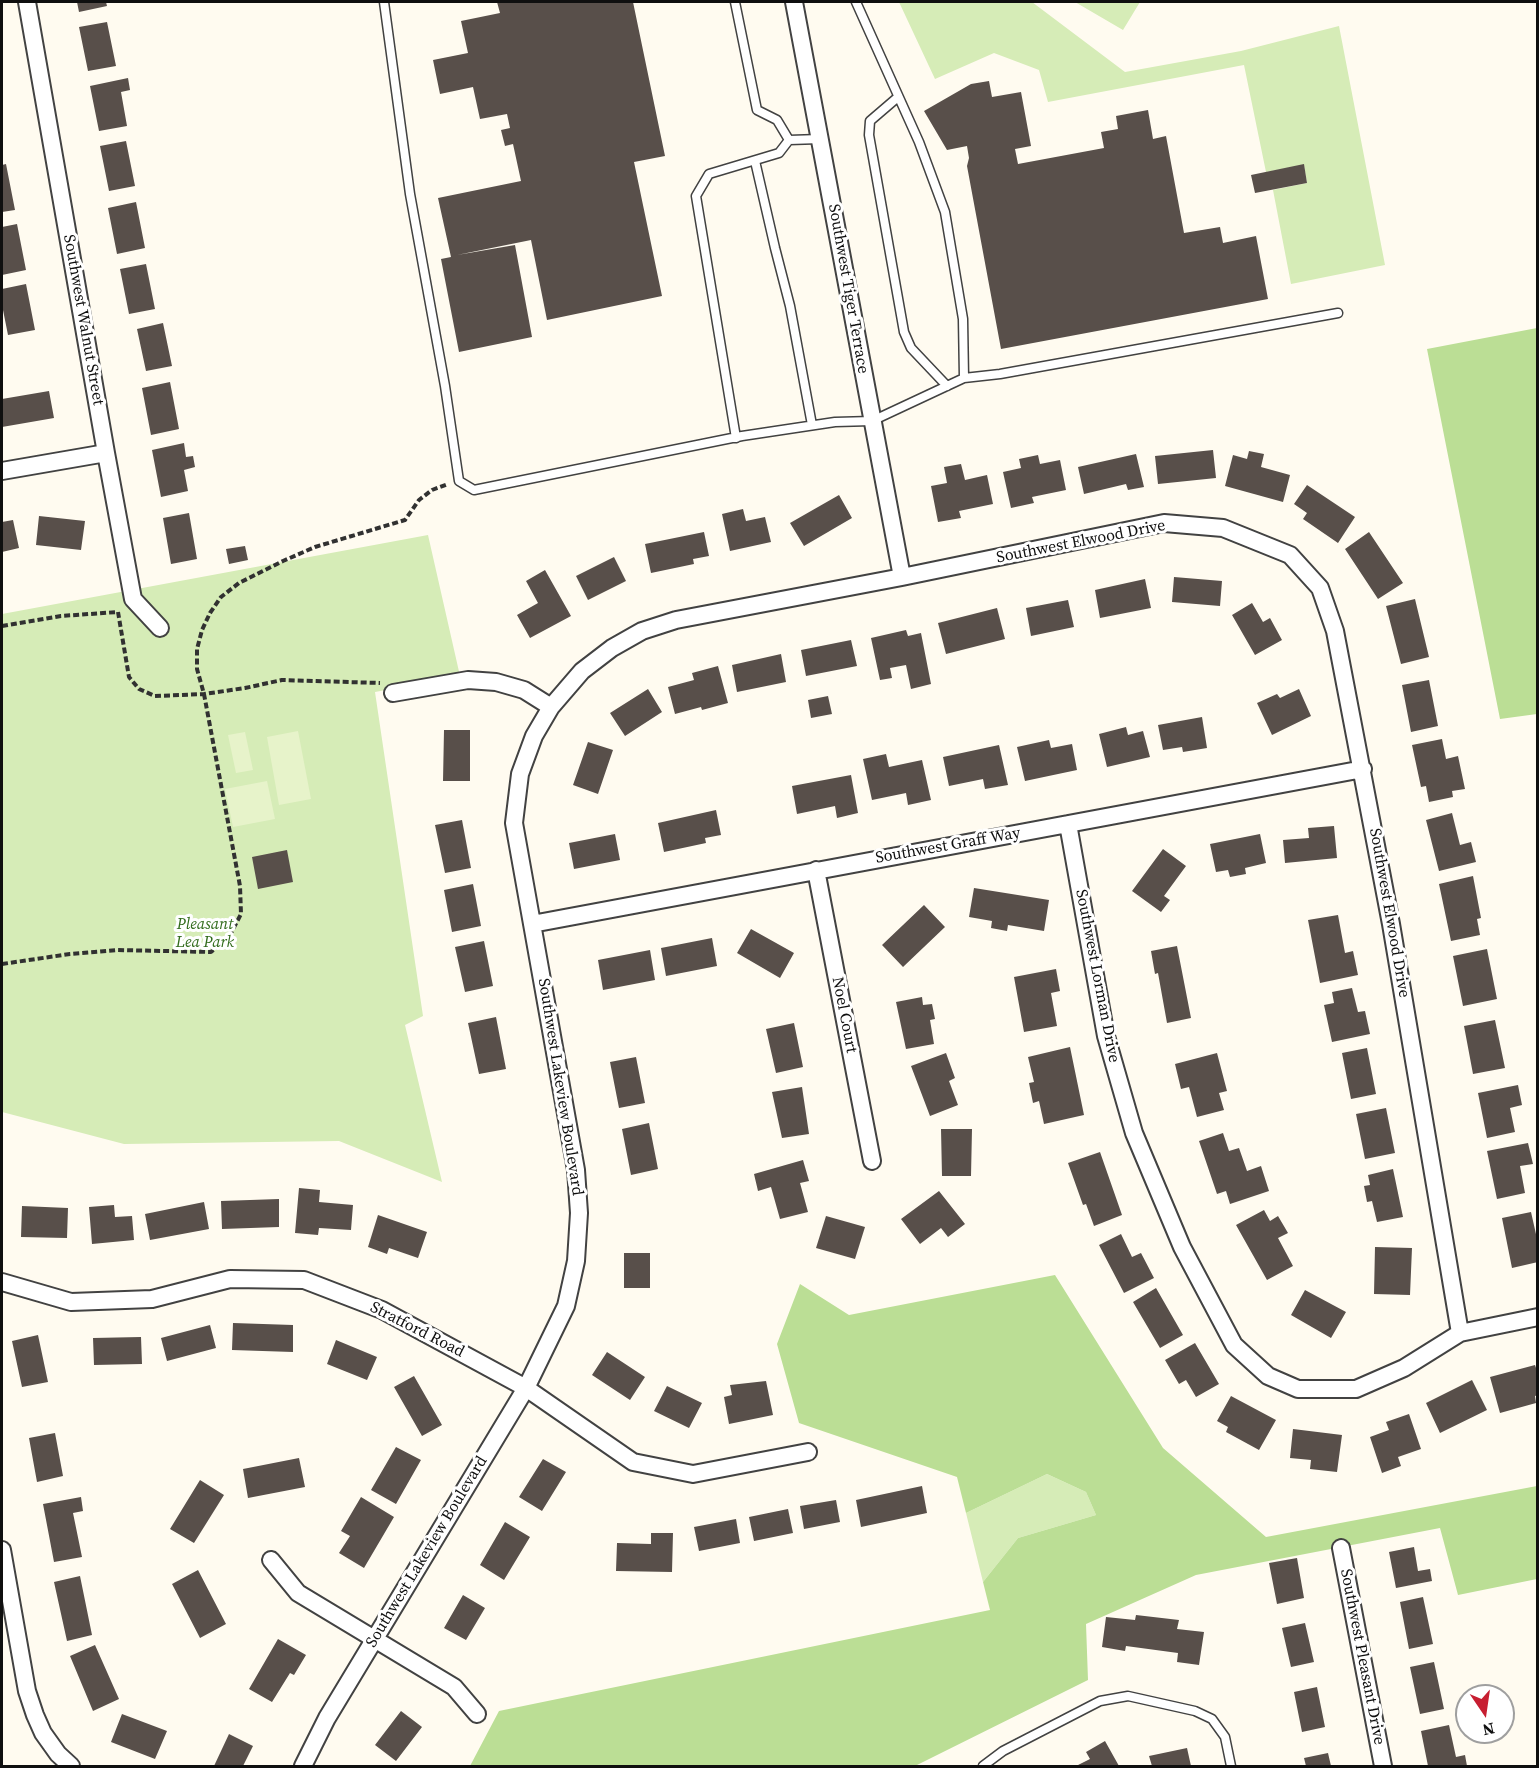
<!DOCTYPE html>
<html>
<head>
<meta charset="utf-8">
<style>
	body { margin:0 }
	#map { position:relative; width:1539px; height:1768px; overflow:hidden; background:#fffbf0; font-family:"Source Serif 4",serif }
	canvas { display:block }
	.frame { position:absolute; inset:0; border:3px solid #0f0f0f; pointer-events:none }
	.north { position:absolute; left:1455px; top:1684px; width:60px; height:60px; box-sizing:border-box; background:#fff; border:2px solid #9f9f9f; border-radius:50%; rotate:167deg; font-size:16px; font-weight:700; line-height:24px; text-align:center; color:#0f0f0f }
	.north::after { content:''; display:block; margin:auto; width:21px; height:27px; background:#c71e31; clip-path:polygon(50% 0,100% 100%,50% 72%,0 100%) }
</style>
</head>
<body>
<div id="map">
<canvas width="1539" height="1768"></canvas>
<div class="frame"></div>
<div class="north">N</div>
</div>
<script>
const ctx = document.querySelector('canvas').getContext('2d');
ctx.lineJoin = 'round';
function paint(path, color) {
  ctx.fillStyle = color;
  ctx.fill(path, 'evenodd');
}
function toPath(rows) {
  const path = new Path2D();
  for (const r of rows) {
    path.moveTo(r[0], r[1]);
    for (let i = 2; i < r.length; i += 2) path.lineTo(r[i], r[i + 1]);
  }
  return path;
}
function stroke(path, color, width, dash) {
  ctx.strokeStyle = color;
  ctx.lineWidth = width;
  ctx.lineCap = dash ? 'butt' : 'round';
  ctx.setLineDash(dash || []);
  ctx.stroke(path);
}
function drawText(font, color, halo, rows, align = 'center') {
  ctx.font = font + ' "Source Serif 4",serif';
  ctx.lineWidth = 6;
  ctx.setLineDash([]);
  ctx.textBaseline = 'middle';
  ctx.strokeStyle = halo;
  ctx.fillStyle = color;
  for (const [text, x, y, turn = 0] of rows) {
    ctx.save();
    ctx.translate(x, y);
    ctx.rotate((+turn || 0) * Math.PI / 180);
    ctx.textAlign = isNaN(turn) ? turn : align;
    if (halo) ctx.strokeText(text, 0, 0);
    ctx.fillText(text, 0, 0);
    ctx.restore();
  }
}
const green = toPath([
	[899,2,1032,2,1125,72,1241,51,1339,26,1385,265,1291,284,1273,190,1307,183,1304,165,1266,172,1244,65,1048,102,1039,70,994,53,935,79],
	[1075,2,1140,2,1123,30],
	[428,535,460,676,375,692,423,1016,405,1025,442,1182,339,1141,124,1144,2,1112,2,614],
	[1047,1474,1086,1492,1096,1515,1018,1538,983,1582,966,1513]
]);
const forest = toPath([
	[1537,328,1537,714,1500,719,1427,349],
	[1055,1275,1163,1448,1266,1537,1537,1486,1537,1579,1458,1595,1440,1528,1196,1575,1086,1624,1088,1680,915,1766,470,1766,499,1711,990,1610,983,1582,1018,1538,1096,1515,1086,1492,1047,1474,966,1513,957,1477,799,1423,777,1344,800,1284,849,1315]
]);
const pitch = toPath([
	[298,731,311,799,279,805,267,737],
	[245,732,253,770,236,773,228,735],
	[267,781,275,819,233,827,225,789]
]);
const building = toPath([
	[77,2,106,2,107,6,79,12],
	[497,2,633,2,665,156,634,162,662,296,547,320,531,240,457,255,515,245,532,337,459,352,441,259,451,257,438,198,521,181,513,144,505,146,501,130,510,128,507,114,480,119,473,87,440,94,433,60,468,53,461,21,500,13],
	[107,22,116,66,88,71,79,27],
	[128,78,130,90,121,92,127,126,99,131,90,86],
	[989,81,992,97,1021,92,1031,146,1015,149,1018,164,1104,148,1101,132,1118,129,1116,116,1148,110,1153,139,1166,136,1184,233,1220,227,1223,243,1256,236,1268,299,1001,349,967,166,969,158,967,146,947,150,924,111,971,84],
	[126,141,135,186,109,191,100,146],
	[6,164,15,210,2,212,2,165],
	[1304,164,1307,183,1255,193,1251,175],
	[136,202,145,248,117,254,108,208],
	[17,224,26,270,2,275,2,227],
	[146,264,155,309,129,314,120,269],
	[26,284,35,330,8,335,2,305,2,289],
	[163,323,172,366,146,371,137,329],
	[170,382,179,429,151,435,142,388],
	[49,391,54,418,2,427,2,399],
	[184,443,186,457,193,456,195,467,184,470,188,491,161,497,152,450],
	[1213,450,1216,478,1158,484,1155,456],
	[1249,451,1264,454,1261,467,1290,475,1283,502,1225,486,1233,455,1247,459],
	[1136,454,1144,487,1128,490,1126,484,1084,494,1078,467],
	[1038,455,1040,464,1060,460,1066,490,1032,497,1034,503,1011,508,1003,472,1021,468,1019,459],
	[961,464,965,480,987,475,993,504,959,511,961,518,938,522,931,486,947,483,944,467],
	[1307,485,1355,517,1338,543,1303,519,1307,513,1294,504],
	[839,495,852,518,804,546,790,523],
	[743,509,746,521,765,517,771,542,730,551,722,514],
	[189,513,197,559,171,564,163,518],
	[39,516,85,521,81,550,36,545],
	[13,520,19,548,2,552,2,522],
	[704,532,709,556,693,559,694,564,651,573,645,544],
	[1369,532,1403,583,1378,599,1345,549],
	[245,546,248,560,229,564,226,549],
	[614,557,626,581,588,600,576,576],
	[545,570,571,616,530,638,517,615,538,603,526,581],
	[1174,577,1222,581,1220,606,1172,602],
	[1145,579,1151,608,1100,618,1095,590],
	[1415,599,1429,657,1401,664,1386,606],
	[1068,600,1074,627,1031,636,1026,608],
	[1252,603,1263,622,1270,618,1282,640,1255,655,1232,615],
	[997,608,1005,639,946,654,938,623],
	[906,630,908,636,921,633,931,684,911,689,906,665,890,668,892,678,880,680,871,638],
	[851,640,857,666,806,676,801,650],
	[781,654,786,682,737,692,732,665],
	[718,666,728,703,702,710,701,707,675,714,668,687,694,680,692,673],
	[1429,680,1438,726,1411,732,1402,685],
	[648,689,662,712,625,736,610,713],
	[1299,689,1311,716,1272,735,1257,703,1277,694,1280,698],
	[828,696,832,714,811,718,808,700],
	[1202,717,1207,748,1183,752,1182,747,1163,750,1158,725],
	[1126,727,1128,735,1143,731,1150,757,1107,767,1099,734],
	[444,730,470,730,470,781,443,781],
	[1442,739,1446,759,1458,756,1465,789,1452,791,1453,797,1429,802,1426,786,1421,787,1412,745],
	[1049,740,1051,748,1072,744,1077,770,1025,781,1017,747],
	[588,742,613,750,598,794,573,785],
	[999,745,1008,785,985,789,983,779,949,786,943,757],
	[886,754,889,767,922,760,931,800,908,805,906,793,872,800,863,759],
	[851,775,858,813,837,818,835,806,797,814,792,786],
	[716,810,721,835,705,838,706,843,664,852,658,823],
	[1452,813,1460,845,1471,842,1476,862,1439,871,1426,820],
	[462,820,471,868,445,873,435,825],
	[1334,826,1337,858,1285,863,1283,840,1309,838,1308,828],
	[615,834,620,860,574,869,569,843],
	[1260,834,1266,863,1245,868,1246,874,1230,877,1228,870,1216,872,1210,844],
	[1163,849,1186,866,1164,896,1170,900,1161,912,1132,891],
	[287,850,293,882,258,889,252,857],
	[1473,876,1481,918,1477,919,1480,935,1451,941,1439,884],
	[473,884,481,926,452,932,444,890],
	[974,888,1049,900,1044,931,1008,925,1007,931,991,928,992,921,969,917],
	[924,905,945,927,903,967,882,945],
	[1338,915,1345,953,1353,951,1358,975,1320,983,1308,920],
	[751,929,794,953,780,978,737,953],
	[712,938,717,966,666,976,661,948],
	[484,941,493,986,465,992,455,947],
	[1177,946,1191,1018,1167,1023,1158,973,1155,974,1151,951],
	[1487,949,1497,999,1463,1006,1453,956],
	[650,950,655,980,603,990,598,960],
	[1056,969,1060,991,1051,993,1057,1026,1024,1032,1014,977],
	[1352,988,1358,1012,1365,1011,1370,1034,1332,1042,1324,1005,1334,1003,1332,992],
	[922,997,923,1005,932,1004,935,1019,930,1020,934,1044,906,1049,896,1002],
	[496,1017,506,1069,479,1074,468,1023],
	[1495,1020,1505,1068,1473,1074,1464,1026],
	[794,1023,803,1067,776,1073,766,1029],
	[1070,1047,1084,1115,1044,1124,1039,1101,1033,1103,1029,1083,1034,1082,1028,1057],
	[1367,1048,1376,1094,1351,1099,1342,1053],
	[946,1053,955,1078,949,1081,958,1105,930,1116,911,1066],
	[1217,1053,1227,1091,1219,1093,1224,1110,1197,1117,1189,1087,1181,1089,1175,1064],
	[636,1057,645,1103,619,1108,610,1062],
	[1518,1085,1522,1105,1510,1108,1515,1132,1487,1138,1478,1093],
	[802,1087,809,1134,782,1138,772,1092],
	[1386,1108,1395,1153,1365,1159,1356,1114],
	[649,1123,658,1169,631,1175,622,1129],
	[941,1129,972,1129,971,1176,942,1176],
	[1223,1133,1229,1151,1239,1148,1247,1171,1261,1166,1269,1191,1230,1204,1226,1191,1217,1194,1199,1141],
	[1528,1143,1533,1164,1520,1166,1525,1193,1497,1199,1487,1151],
	[1100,1152,1122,1215,1094,1226,1086,1204,1083,1205,1068,1163],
	[803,1160,809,1181,800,1183,808,1212,780,1219,771,1187,758,1191,754,1174],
	[1393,1169,1403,1217,1377,1222,1372,1201,1367,1202,1364,1186,1370,1185,1368,1175],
	[299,1188,320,1190,319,1202,353,1205,351,1230,319,1228,318,1235,295,1233],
	[939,1191,965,1224,948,1237,941,1228,920,1244,901,1219],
	[279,1199,279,1227,222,1229,221,1201],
	[204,1202,209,1229,150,1240,145,1214],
	[114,1205,115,1217,132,1216,134,1240,92,1244,89,1207],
	[22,1206,68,1208,67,1238,21,1237],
	[1264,1210,1270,1221,1278,1216,1288,1233,1278,1238,1293,1266,1267,1280,1236,1225],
	[1531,1212,1538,1243,1538,1262,1512,1268,1502,1218],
	[378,1215,427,1232,418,1258,389,1248,387,1254,368,1247],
	[826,1216,865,1227,855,1259,816,1248],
	[1121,1234,1132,1257,1141,1253,1154,1278,1124,1293,1099,1245],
	[1375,1247,1412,1248,1410,1295,1374,1294],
	[624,1253,650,1253,650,1288,624,1288],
	[1156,1288,1183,1335,1160,1348,1133,1302],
	[1305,1290,1346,1312,1331,1338,1291,1315],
	[233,1323,293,1325,293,1352,232,1350],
	[210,1325,216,1348,167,1361,161,1338],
	[38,1335,48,1382,22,1387,12,1341],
	[141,1337,142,1364,94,1365,93,1338],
	[336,1340,377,1357,367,1380,327,1364],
	[1195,1343,1219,1384,1196,1397,1186,1380,1179,1384,1165,1360],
	[607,1352,645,1377,630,1400,592,1375],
	[1535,1365,1538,1374,1538,1395,1535,1396,1536,1403,1500,1413,1490,1377],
	[414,1376,442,1425,422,1436,394,1387],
	[1472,1380,1487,1410,1440,1433,1426,1403],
	[766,1381,773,1415,729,1424,724,1397,732,1395,730,1385],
	[667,1386,702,1403,689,1428,654,1411],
	[1231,1396,1276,1420,1259,1450,1226,1432,1228,1427,1217,1421],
	[1409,1414,1421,1449,1398,1457,1401,1466,1382,1473,1370,1437,1389,1430,1386,1422],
	[1293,1429,1342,1435,1337,1472,1310,1469,1311,1460,1290,1458],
	[55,1433,63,1476,37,1482,29,1438],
	[396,1447,421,1460,396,1504,371,1490],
	[299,1458,305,1487,248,1498,243,1469],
	[543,1459,566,1472,542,1511,519,1497],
	[200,1480,224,1495,194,1543,170,1529],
	[922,1486,927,1513,861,1527,856,1500],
	[81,1497,83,1511,73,1513,82,1557,54,1562,43,1504],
	[361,1497,394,1517,364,1568,339,1553,350,1536,341,1531],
	[836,1500,840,1522,804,1529,800,1506],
	[788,1509,793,1533,754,1541,749,1517],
	[736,1519,740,1543,699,1551,694,1527],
	[505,1522,530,1537,504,1580,480,1565],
	[651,1533,673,1533,672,1572,616,1571,617,1543,651,1544],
	[1414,1547,1418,1571,1430,1569,1432,1581,1396,1588,1389,1552],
	[1297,1558,1304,1598,1277,1604,1269,1563],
	[198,1570,226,1624,200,1638,172,1584],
	[80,1576,92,1635,67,1641,54,1582],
	[463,1595,485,1608,466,1640,444,1628],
	[1423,1597,1433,1644,1409,1649,1400,1602],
	[1136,1615,1179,1620,1177,1629,1204,1632,1199,1665,1177,1662,1178,1653,1126,1646,1125,1651,1102,1647,1106,1617,1135,1620],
	[1305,1623,1314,1662,1291,1667,1282,1628],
	[278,1639,306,1655,294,1675,290,1673,272,1702,249,1689],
	[95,1645,119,1699,93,1711,70,1656],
	[1434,1662,1444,1709,1420,1714,1410,1667],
	[1317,1687,1325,1727,1302,1732,1294,1692],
	[401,1711,422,1727,396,1761,375,1745],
	[122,1714,167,1731,155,1759,111,1742],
	[1449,1725,1456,1757,1465,1755,1467,1766,1428,1766,1421,1731],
	[229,1734,253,1746,243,1766,214,1766],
	[1105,1741,1119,1766,1076,1766,1090,1759,1086,1752],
	[1187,1748,1191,1766,1152,1766,1149,1756],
	[1328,1753,1331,1766,1306,1766,1304,1758]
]);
const path = toPath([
	[2,626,61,616,118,612,129,677,139,689,155,696,204,694,245,688,282,680,380,683],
	[2,964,70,954,117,950,211,952,229,937,241,914,240,886,204,694,197,669,197,649,202,630,210,613,221,597,239,583,283,561,315,547,405,520,419,500,432,490,448,484]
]);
const service = toPath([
	[384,2,410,194,445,386,459,481,474,490,742,436,835,422,872,421,964,378,963,319,945,212,919,142,856,2],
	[735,2,757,110,777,120,789,140],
	[898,97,870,121,869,135,904,332,911,348,947,386],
	[755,161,775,248,790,306,812,425],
	[964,378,1000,374,1338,313],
	[736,438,696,196,709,174,779,153,789,140,820,139],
	[983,1766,1003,1751,1100,1701,1128,1696,1195,1711,1212,1719,1225,1737,1231,1766]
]);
const minor = toPath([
	[27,2,106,453,133,599,160,628],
	[794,2,902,577],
	[2,471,106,453],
	[393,693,468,680,496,682,524,690,551,707],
	[1068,824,1106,1036,1134,1133,1182,1247,1234,1345,1268,1376,1298,1389,1356,1389,1404,1368,1460,1333,1538,1317],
	[816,870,872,1161],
	[532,924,1363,769],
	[2,1282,71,1302,152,1299,230,1279,304,1280,382,1310,526,1388,633,1462,693,1474,808,1452],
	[1341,1548,1383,1766],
	[2,1550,27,1691,35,1715,43,1733,58,1754,71,1766],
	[271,1560,298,1593,454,1687,477,1714],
	[303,1766,327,1718,526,1388,566,1306,576,1261,579,1213,576,1170,514,823,520,774,534,736,551,707,582,671,612,648,642,631,676,620,902,577,1164,523,1223,528,1290,555,1320,588,1335,631,1391,924,1460,1333]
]);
const streetNames = [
	["Southwest Tiger Terrace",848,289,80],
	["Southwest Walnut Street",83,320,80],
	["Southwest Elwood Drive",1081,542,-11],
	["Southwest Graff Way",948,846,-10],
	["Southwest Elwood Drive",1389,913,80],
	["Southwest Lorman Drive",1097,976,79],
	["Noel Court",844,1015,79],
	["Southwest Lakeview Boulevard",560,1087,81],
	["Stratford Road",417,1330,27],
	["Southwest Lakeview Boulevard",427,1552,-59],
	["Southwest Pleasant Drive",1362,1657,79]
];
const parkNames = [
	["Pleasant",205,925],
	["Lea Park",205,943]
];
paint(green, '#d6ecb7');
paint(forest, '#bbde95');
paint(pitch, '#e7f3ca');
paint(building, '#584f4a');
stroke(service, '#424242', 11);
stroke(minor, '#424242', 20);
stroke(path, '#313131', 4, [6, 3]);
stroke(service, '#fff', 8);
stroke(minor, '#fff', 16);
drawText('16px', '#0f0f0f', '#fff', streetNames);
drawText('italic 16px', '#316b1b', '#fff', parkNames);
</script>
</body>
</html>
